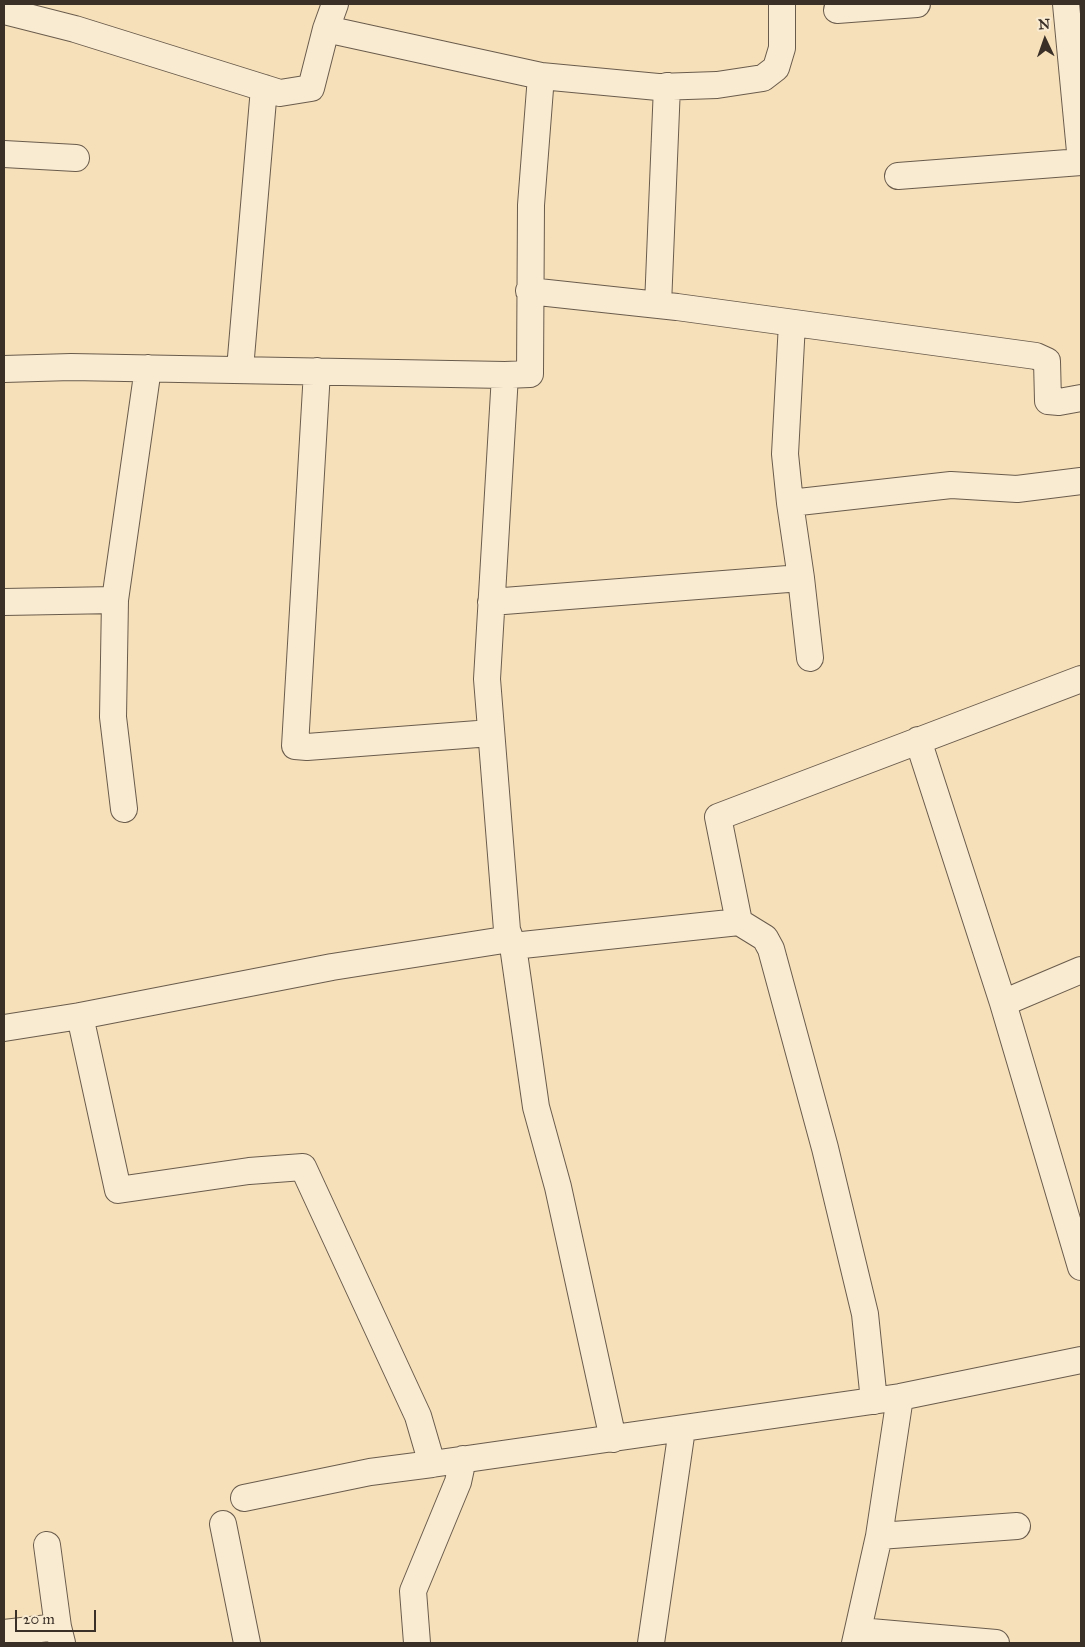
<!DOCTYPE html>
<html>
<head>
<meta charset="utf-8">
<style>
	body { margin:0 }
	#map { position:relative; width:1085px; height:1647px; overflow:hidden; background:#f6e0ba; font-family:"IM FELL Great Primer",serif }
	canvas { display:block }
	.frame { position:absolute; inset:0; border:5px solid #3b3028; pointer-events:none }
	.north { position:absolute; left:1020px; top:15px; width:50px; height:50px; -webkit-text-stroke:4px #f9ebd2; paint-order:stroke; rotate:357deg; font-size:14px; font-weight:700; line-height:20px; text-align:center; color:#3b3028 }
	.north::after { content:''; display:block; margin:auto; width:18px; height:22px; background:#3b3028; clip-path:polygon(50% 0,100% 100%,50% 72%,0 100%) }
	.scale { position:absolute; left:15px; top:1610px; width:81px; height:22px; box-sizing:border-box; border:2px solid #3b3028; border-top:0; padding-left:6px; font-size:15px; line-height:18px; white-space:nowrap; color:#3b3028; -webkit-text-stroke:4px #f9ebd2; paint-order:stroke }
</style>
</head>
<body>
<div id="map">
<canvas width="1085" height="1647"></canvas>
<div class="frame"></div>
<div class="north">N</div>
<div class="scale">20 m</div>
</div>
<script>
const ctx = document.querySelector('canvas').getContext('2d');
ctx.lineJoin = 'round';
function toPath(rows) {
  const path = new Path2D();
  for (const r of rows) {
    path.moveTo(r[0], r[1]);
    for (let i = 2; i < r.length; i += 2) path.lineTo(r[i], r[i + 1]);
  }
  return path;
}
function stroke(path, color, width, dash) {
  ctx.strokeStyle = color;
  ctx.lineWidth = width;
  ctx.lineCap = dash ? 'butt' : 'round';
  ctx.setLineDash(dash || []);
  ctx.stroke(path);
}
const minor = toPath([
	[1066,4,1081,162],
	[837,10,917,4],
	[4,11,75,29,280,93,311,88,326,29,335,4],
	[326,29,541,76,658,87,717,85,763,78,776,68,782,48,782,4],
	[4,154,76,158],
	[898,176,1081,162],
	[529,291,677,307,1036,356,1047,361,1048,401,1059,402,1081,398],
	[658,305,667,86],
	[792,323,785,454,790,503,801,578],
	[4,369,71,367,505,375,530,374,531,205,541,76],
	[240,369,264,88],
	[317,371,295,746,307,747,491,733],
	[505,375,487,679,507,930,513,946,536,1107,558,1187,613,1439],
	[790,503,951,485,1017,489,1081,481],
	[4,602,115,600],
	[491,602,801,578,810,658],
	[918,740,1003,1003,1081,1267],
	[124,809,113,717,115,600,148,368],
	[739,922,718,817,1081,679],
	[513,946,739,922,765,938,771,949,825,1148,865,1314,874,1401],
	[1003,1003,1081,970],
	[80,1016,118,1190,249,1171,303,1167,418,1416,432,1464,900,1397,1081,1360],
	[4,1028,80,1016,332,967,510,939],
	[244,1498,370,1472,432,1464],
	[223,1524,247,1643],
	[879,1536,1017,1526],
	[47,1545,58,1627,62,1643],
	[859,1631,996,1643],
	[4,1633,58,1627],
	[417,1643,413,1591,458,1482,463,1459],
	[651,1643,682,1429],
	[855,1643,879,1536,900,1397]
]);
stroke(minor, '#6a5c4c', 28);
stroke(minor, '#f9ebd2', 26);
</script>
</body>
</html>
